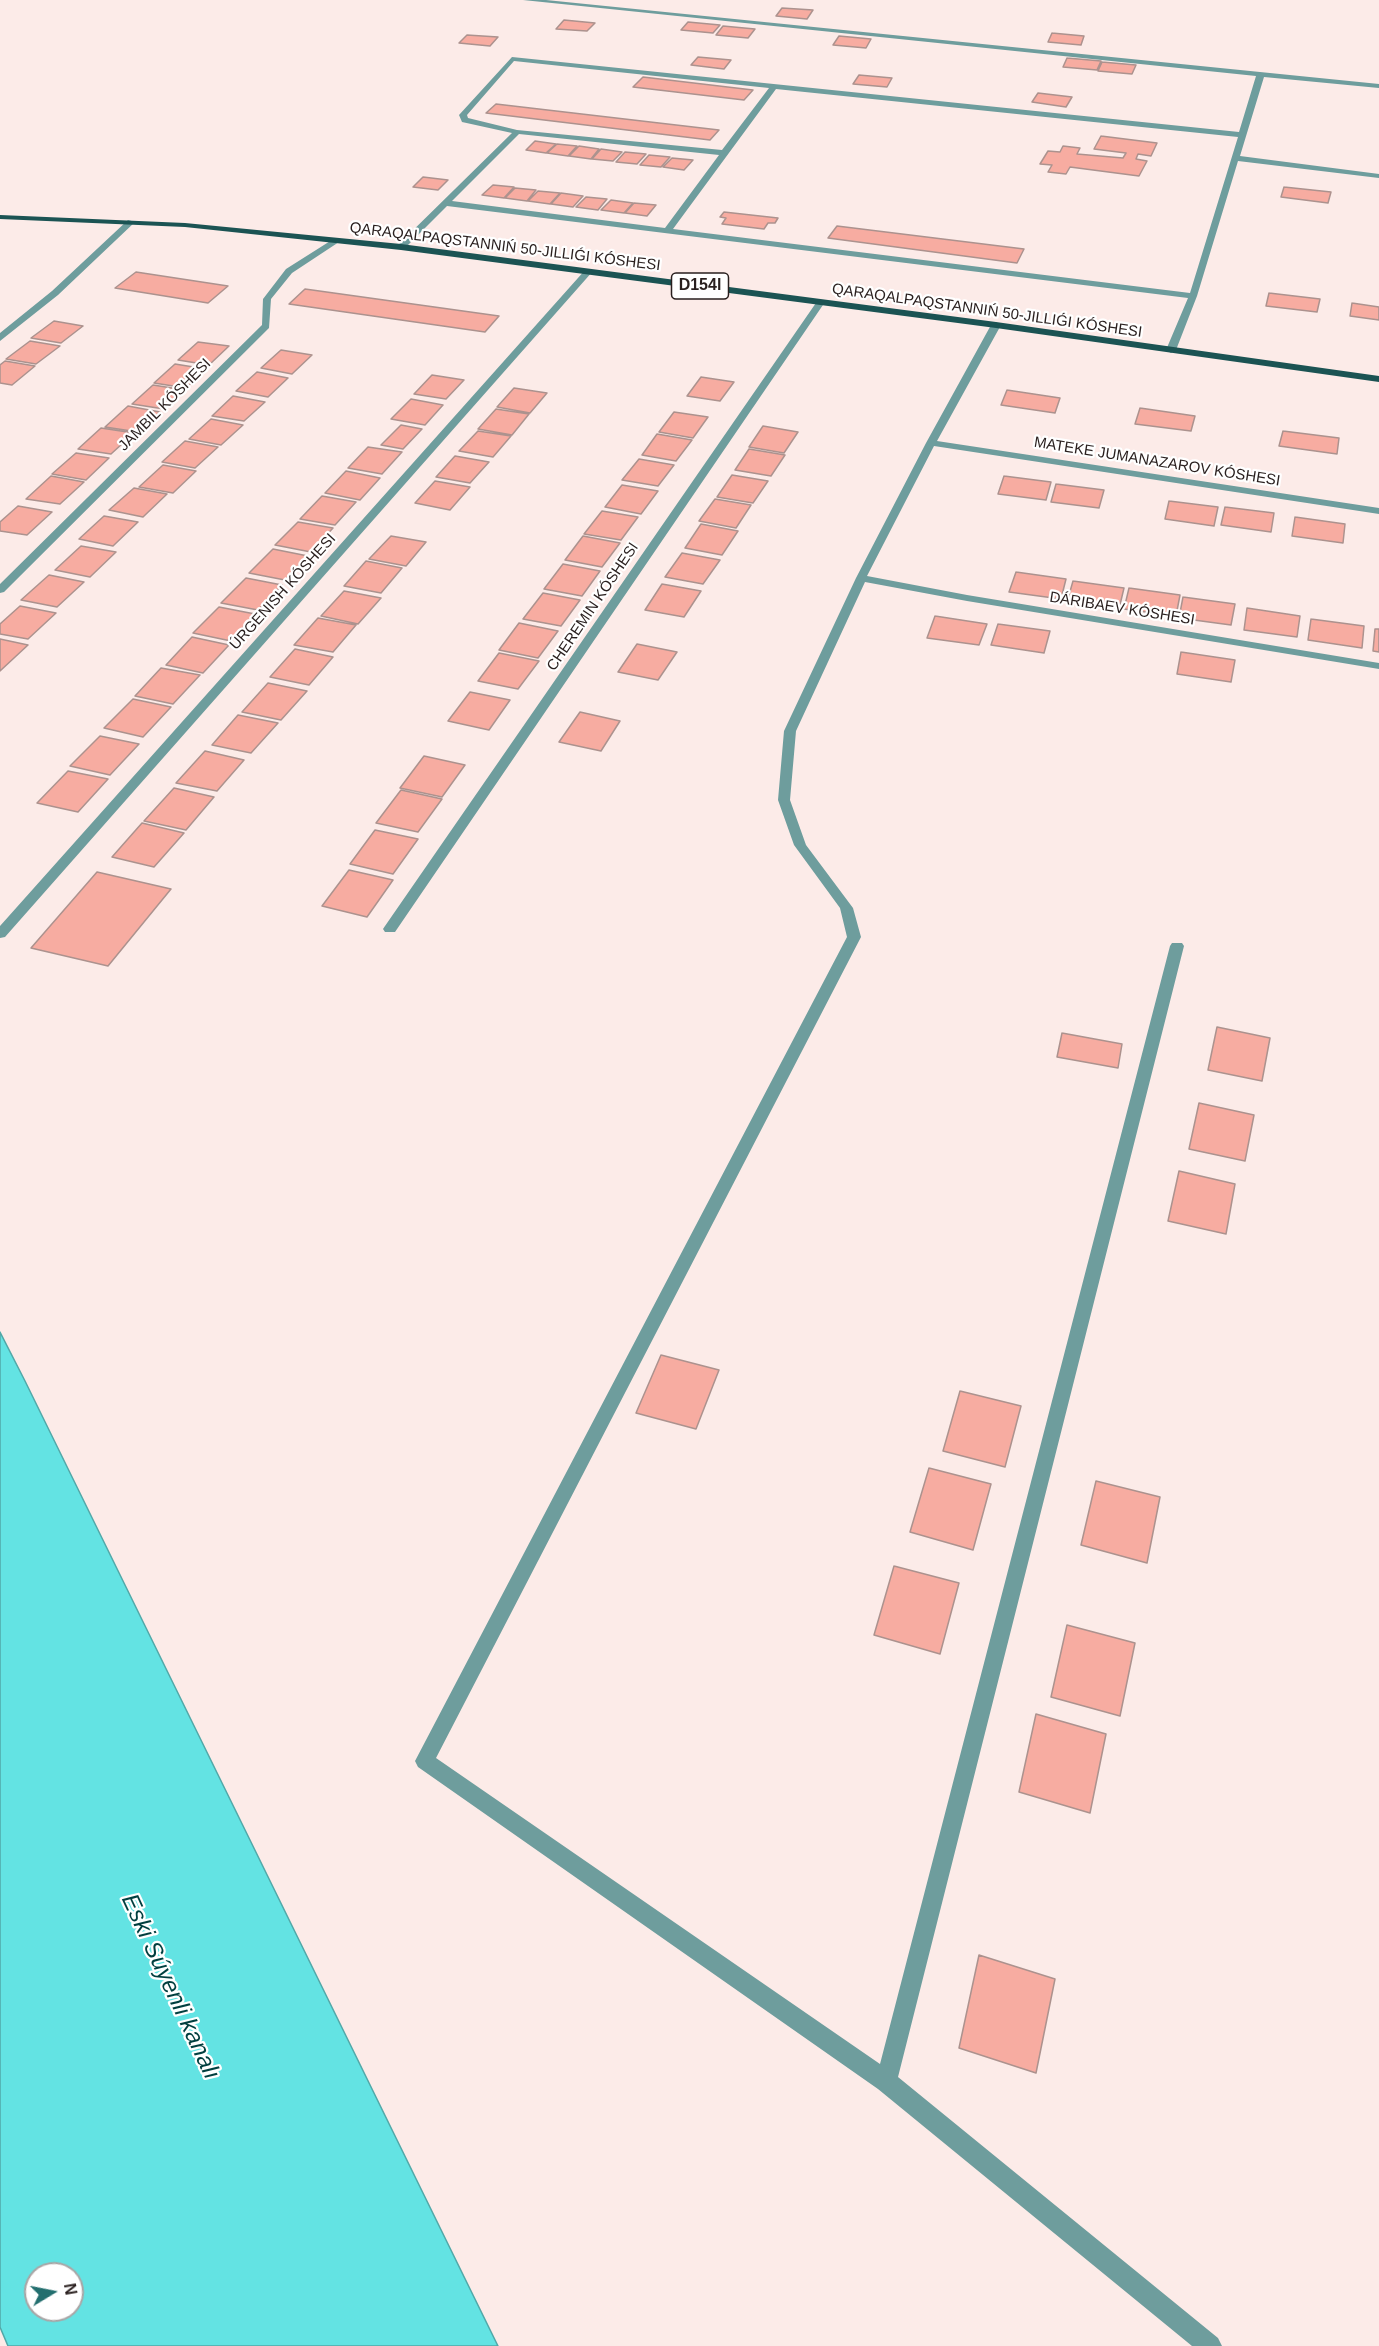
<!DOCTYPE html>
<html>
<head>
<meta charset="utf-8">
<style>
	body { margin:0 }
	#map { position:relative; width:1379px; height:2346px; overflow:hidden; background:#fcebe8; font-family:Helvetica,sans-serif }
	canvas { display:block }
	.north { position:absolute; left:24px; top:2262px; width:60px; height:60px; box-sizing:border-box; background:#fff; border:2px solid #a9a5a5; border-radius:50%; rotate:80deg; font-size:16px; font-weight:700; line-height:24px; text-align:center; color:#291f1e }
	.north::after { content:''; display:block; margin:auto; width:21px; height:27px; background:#236f6f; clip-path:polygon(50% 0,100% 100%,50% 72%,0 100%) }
</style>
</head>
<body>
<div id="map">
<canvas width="1379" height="2346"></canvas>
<div class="north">N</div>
</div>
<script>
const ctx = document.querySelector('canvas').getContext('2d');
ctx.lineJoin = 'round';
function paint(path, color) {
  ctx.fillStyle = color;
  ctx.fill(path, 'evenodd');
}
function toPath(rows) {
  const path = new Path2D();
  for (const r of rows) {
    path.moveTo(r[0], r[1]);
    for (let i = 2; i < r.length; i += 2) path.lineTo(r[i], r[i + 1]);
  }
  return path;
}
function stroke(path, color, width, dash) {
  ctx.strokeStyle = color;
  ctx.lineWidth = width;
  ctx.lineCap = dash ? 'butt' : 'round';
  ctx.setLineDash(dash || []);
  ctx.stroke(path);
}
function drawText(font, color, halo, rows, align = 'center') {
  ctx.font = font + ' Helvetica,sans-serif';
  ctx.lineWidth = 4.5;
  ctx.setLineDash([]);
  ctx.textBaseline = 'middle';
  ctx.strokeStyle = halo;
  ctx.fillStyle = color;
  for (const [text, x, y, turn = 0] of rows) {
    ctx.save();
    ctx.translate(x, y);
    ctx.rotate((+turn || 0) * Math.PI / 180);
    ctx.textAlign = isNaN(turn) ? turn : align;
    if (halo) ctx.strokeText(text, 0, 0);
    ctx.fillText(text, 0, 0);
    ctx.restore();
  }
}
const water = toPath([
	[0,1332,25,1381,498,2346,8,2346,0,2327,0,1332],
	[36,2274,72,2274,72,2310,36,2310,36,2274]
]);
const building = toPath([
	[782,8,813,10,807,19,776,16,782,8],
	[564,20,595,23,587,31,556,29,564,20],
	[688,22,720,25,713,33,681,30,688,22],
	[723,26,755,29,748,38,716,35,723,26],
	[1052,33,1084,36,1081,45,1048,42,1052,33],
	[467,35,498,37,490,46,459,43,467,35],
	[839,36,871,39,866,48,833,45,839,36],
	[698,57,731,60,724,69,691,65,698,57],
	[1067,58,1101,61,1097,70,1063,67,1067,58],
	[1102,62,1136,65,1132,74,1098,71,1102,62],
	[859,75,892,78,887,87,853,84,859,75],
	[643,77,753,90,744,100,633,87,643,77],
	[1038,93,1072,97,1066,107,1032,102,1038,93],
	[496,104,719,130,710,140,486,113,496,104],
	[1101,136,1157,143,1151,156,1138,154,1136,159,1147,161,1139,176,1070,167,1066,174,1048,172,1052,165,1040,164,1048,151,1060,152,1063,146,1080,148,1077,154,1123,158,1126,153,1094,149,1101,136],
	[535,141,556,144,546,153,526,150,535,141],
	[557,144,577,146,568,156,547,153,557,144],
	[579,146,599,149,591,159,569,156,579,146],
	[601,149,622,152,613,161,592,159,601,149],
	[625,152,646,154,637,164,616,162,625,152],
	[649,155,670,157,661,167,640,165,649,155],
	[672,158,693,160,684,170,663,167,672,158],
	[423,177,448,180,438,190,413,187,423,177],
	[493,185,514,187,504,198,482,195,493,185],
	[1284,187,1331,192,1328,203,1281,197,1284,187],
	[515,188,536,190,527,201,505,198,515,188],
	[538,191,560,193,550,204,528,201,538,191],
	[561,193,583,196,573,207,551,204,561,193],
	[586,197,607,199,598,210,576,207,586,197],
	[611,200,633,203,624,213,601,210,611,200],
	[634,203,656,205,647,216,625,213,634,203],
	[724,212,778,218,775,223,768,223,764,229,722,224,726,218,720,217,724,212],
	[837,226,1024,249,1017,263,828,238,837,226],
	[136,272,228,286,208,303,115,288,136,272],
	[305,289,499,316,485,332,289,304,305,289],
	[1269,293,1320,299,1317,312,1266,306,1269,293],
	[1352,303,1379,307,1379,320,1350,316,1352,303],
	[54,321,83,326,61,343,31,338,54,321],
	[30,341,60,346,36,364,6,359,30,341],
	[198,342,229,346,209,365,178,360,198,342],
	[281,350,312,355,292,374,261,368,281,350],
	[5,361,35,366,12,385,0,383,0,365,5,361],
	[175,364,206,369,186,388,154,383,175,364],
	[257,372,288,378,268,397,236,391,257,372],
	[432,375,464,380,446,399,414,394,432,375],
	[701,377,734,382,720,401,687,396,701,377],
	[153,385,185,390,164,409,132,404,153,385],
	[514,388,547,393,530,413,497,407,514,388],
	[1007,390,1060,398,1055,413,1001,405,1007,390],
	[233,396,265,402,244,421,212,416,233,396],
	[411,399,443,405,425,425,391,419,411,399],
	[128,406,160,412,138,432,105,427,128,406],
	[1140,408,1195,416,1191,431,1135,424,1140,408],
	[496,409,529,414,512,435,478,429,496,409],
	[674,412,708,417,693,438,659,432,674,412],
	[211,419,243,425,221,445,189,439,211,419],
	[401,425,422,429,403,449,381,445,401,425],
	[763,426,798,432,784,453,749,447,763,426],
	[101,428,134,433,111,454,78,449,101,428],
	[478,431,511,436,493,457,459,451,478,431],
	[1283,431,1339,438,1337,454,1279,446,1283,431],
	[657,434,692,440,676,461,642,455,657,434],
	[185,441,218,447,195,468,162,462,185,441],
	[368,447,402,452,382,474,348,468,368,447],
	[749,449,785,455,771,476,735,470,749,449],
	[76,453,109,458,86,480,52,474,76,453],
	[455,456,489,462,470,483,436,477,455,456],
	[639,459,674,465,658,486,622,480,639,459],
	[163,465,196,471,173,493,139,487,163,465],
	[346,471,380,478,360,500,325,493,346,471],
	[732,475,768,481,753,503,717,497,732,475],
	[51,476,84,482,60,504,26,499,51,476],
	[1004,476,1051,482,1046,500,998,494,1004,476],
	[435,481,470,487,450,510,415,503,435,481],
	[1056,484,1104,490,1099,508,1051,502,1056,484],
	[622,485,658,491,641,514,605,507,622,485],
	[134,488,167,494,143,517,109,510,134,488],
	[322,496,356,502,335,525,300,519,322,496],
	[715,499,751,505,736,528,699,521,715,499],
	[1169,501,1218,507,1214,526,1165,519,1169,501],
	[18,506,52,512,27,535,0,531,0,522,18,506],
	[1225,507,1274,513,1271,532,1221,525,1225,507],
	[602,511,638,517,621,540,584,534,602,511],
	[104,516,138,522,113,546,79,539,104,516],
	[1295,517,1345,524,1343,543,1292,536,1295,517],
	[298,522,333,528,311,552,275,545,298,522],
	[701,524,738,531,722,555,685,548,701,524],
	[391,536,426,542,406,566,369,559,391,536],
	[583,536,620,543,602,567,565,560,583,536],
	[81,546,116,552,90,577,55,570,81,546],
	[273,549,308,556,285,580,249,573,273,549],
	[682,553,720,560,703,584,665,577,682,553],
	[366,561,402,568,381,593,344,586,366,561],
	[563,564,600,571,582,596,544,589,563,564],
	[1016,572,1066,579,1061,599,1009,592,1016,572],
	[49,575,84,582,57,607,21,600,49,575],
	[246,578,282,585,258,610,221,603,246,578],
	[1073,581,1124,588,1119,609,1067,602,1073,581],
	[662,584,701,591,684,617,645,610,662,584],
	[1129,588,1180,595,1176,616,1124,609,1129,588],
	[344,591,381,598,358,624,321,616,344,591],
	[543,593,580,600,561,626,523,619,543,593],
	[1183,597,1235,604,1231,625,1179,618,1183,597],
	[20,606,56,613,28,639,0,634,0,624,20,606],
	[219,607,255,614,231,641,193,633,219,607],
	[1247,608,1300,616,1297,637,1244,630,1247,608],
	[935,616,987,624,979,645,927,638,935,616],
	[318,618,356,625,333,652,294,645,318,618],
	[1311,619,1364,626,1362,648,1308,640,1311,619],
	[519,623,558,631,538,658,499,650,519,623],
	[998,624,1050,631,1044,653,991,645,998,624],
	[1375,629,1379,629,1379,652,1373,651,1375,629],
	[192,637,229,645,203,673,166,665,192,637],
	[0,639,28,645,0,671,0,639],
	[637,644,677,652,658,680,618,672,637,644],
	[295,649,333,657,309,685,270,677,295,649],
	[1181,652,1235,660,1231,682,1177,674,1181,652],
	[499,653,539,661,518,689,478,681,499,653],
	[161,668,200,675,173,704,135,696,161,668],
	[268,683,307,691,281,720,242,712,268,683],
	[470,692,510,700,489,730,448,721,470,692],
	[133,699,171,707,143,737,104,728,133,699],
	[580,712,620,721,601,751,559,742,580,712],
	[238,715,278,723,251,753,212,745,238,715],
	[100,736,139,744,110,775,70,766,100,736],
	[205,751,244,760,217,791,176,783,205,751],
	[424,756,465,765,442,797,400,788,424,756],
	[68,771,108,779,78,812,37,803,68,771],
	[174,788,214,797,186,830,144,821,174,788],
	[401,790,442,799,418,832,376,823,401,790],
	[142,823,184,833,154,867,112,857,142,823],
	[375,830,418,839,393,874,350,864,375,830],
	[349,870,393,880,367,917,322,906,349,870],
	[97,872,171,889,108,966,31,948,97,872],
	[1217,1027,1270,1038,1262,1081,1208,1070,1217,1027],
	[1062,1033,1122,1044,1118,1068,1057,1057,1062,1033],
	[1199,1103,1254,1115,1245,1161,1189,1149,1199,1103],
	[1179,1171,1235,1184,1226,1234,1168,1221,1179,1171],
	[661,1355,719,1370,696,1429,636,1413,661,1355],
	[960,1391,1021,1406,1005,1467,943,1451,960,1391],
	[929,1468,991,1484,973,1550,910,1532,929,1468],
	[1096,1481,1160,1497,1147,1563,1081,1545,1096,1481],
	[894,1566,959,1583,940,1654,874,1635,894,1566],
	[1067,1625,1135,1643,1120,1716,1051,1697,1067,1625],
	[1036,1714,1106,1734,1090,1813,1019,1792,1036,1714],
	[979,1955,1055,1979,1036,2073,959,2048,979,1955]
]);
const minor = toPath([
	[523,0,546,0,1379,84,1379,88,1264,77,1240,156,1379,174,1379,178,1238,161,1197,296,1176,350,1171,353,1166,350,1188,298,447,206,404,249,398,249,398,245,512,133,462,122,459,115,512,57,1239,132,1256,76,523,0],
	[514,61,769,88,722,150,517,130,468,118,467,115,514,61],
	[776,89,1238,137,1190,293,673,229,776,89],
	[519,134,719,155,665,228,452,201,519,134],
	[128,220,135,222,58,295,0,341,0,333,52,291,128,220],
	[335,238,342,240,292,273,271,299,269,328,4,592,0,593,0,584,262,325,263,299,286,269,335,238],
	[586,269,593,271,5,937,0,938,0,926,586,269],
	[818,300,825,302,395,932,385,932,383,929,385,926,818,300],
	[996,322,1001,325,937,441,1379,508,1379,514,934,446,867,576,967,595,1379,663,1379,669,967,601,865,582,796,731,790,800,806,845,853,908,861,937,436,1758,880,2064,1170,946,1172,943,1182,943,1184,946,898,2077,1218,2338,1222,2346,1192,2346,878,2089,418,1767,415,1761,847,937,840,908,794,845,778,800,784,731,856,578,926,443,991,325,996,322]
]);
const primary = toPath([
	[0,215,185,223,401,244,996,322,1379,376,1379,382,996,328,401,250,185,227,0,219,0,215]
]);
const farStreetnames = [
	["QARAQALPAQSTANNIŃ 50-JILLIǴI KÓSHESI",505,247,7],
	["QARAQALPAQSTANNIŃ 50-JILLIǴI KÓSHESI",987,311,8],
	["JAMBIL KÓSHESI",165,405,-45],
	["MATEKE JUMANAZAROV KÓSHESI",1157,462,9],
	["ÚRGENISH KÓSHESI",283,592,-48],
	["CHEREMIN KÓSHESI",593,607,-56],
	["DÁRIBAEV KÓSHESI",1122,609,9]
];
const shields = [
	[700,286,57]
];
const shieldNames = [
	["D154l",700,286]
];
const nearWaternames = [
	["Eski Súyenli kanalı",170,1987,65]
];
paint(water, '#63e3e3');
stroke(water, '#52a8a8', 1.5);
paint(building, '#f7aca1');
stroke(building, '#ac928e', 1.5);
paint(minor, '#6e9d9d');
paint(primary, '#1b5353');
drawText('15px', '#291f1e', '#fff', farStreetnames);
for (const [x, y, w] of shields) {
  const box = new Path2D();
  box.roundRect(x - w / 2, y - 13, w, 26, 4.5);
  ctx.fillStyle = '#fff';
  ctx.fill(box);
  stroke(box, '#291f1e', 1.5);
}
drawText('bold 16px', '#291f1e', null, shieldNames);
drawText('italic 24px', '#003f3f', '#fff', nearWaternames);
</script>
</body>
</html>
